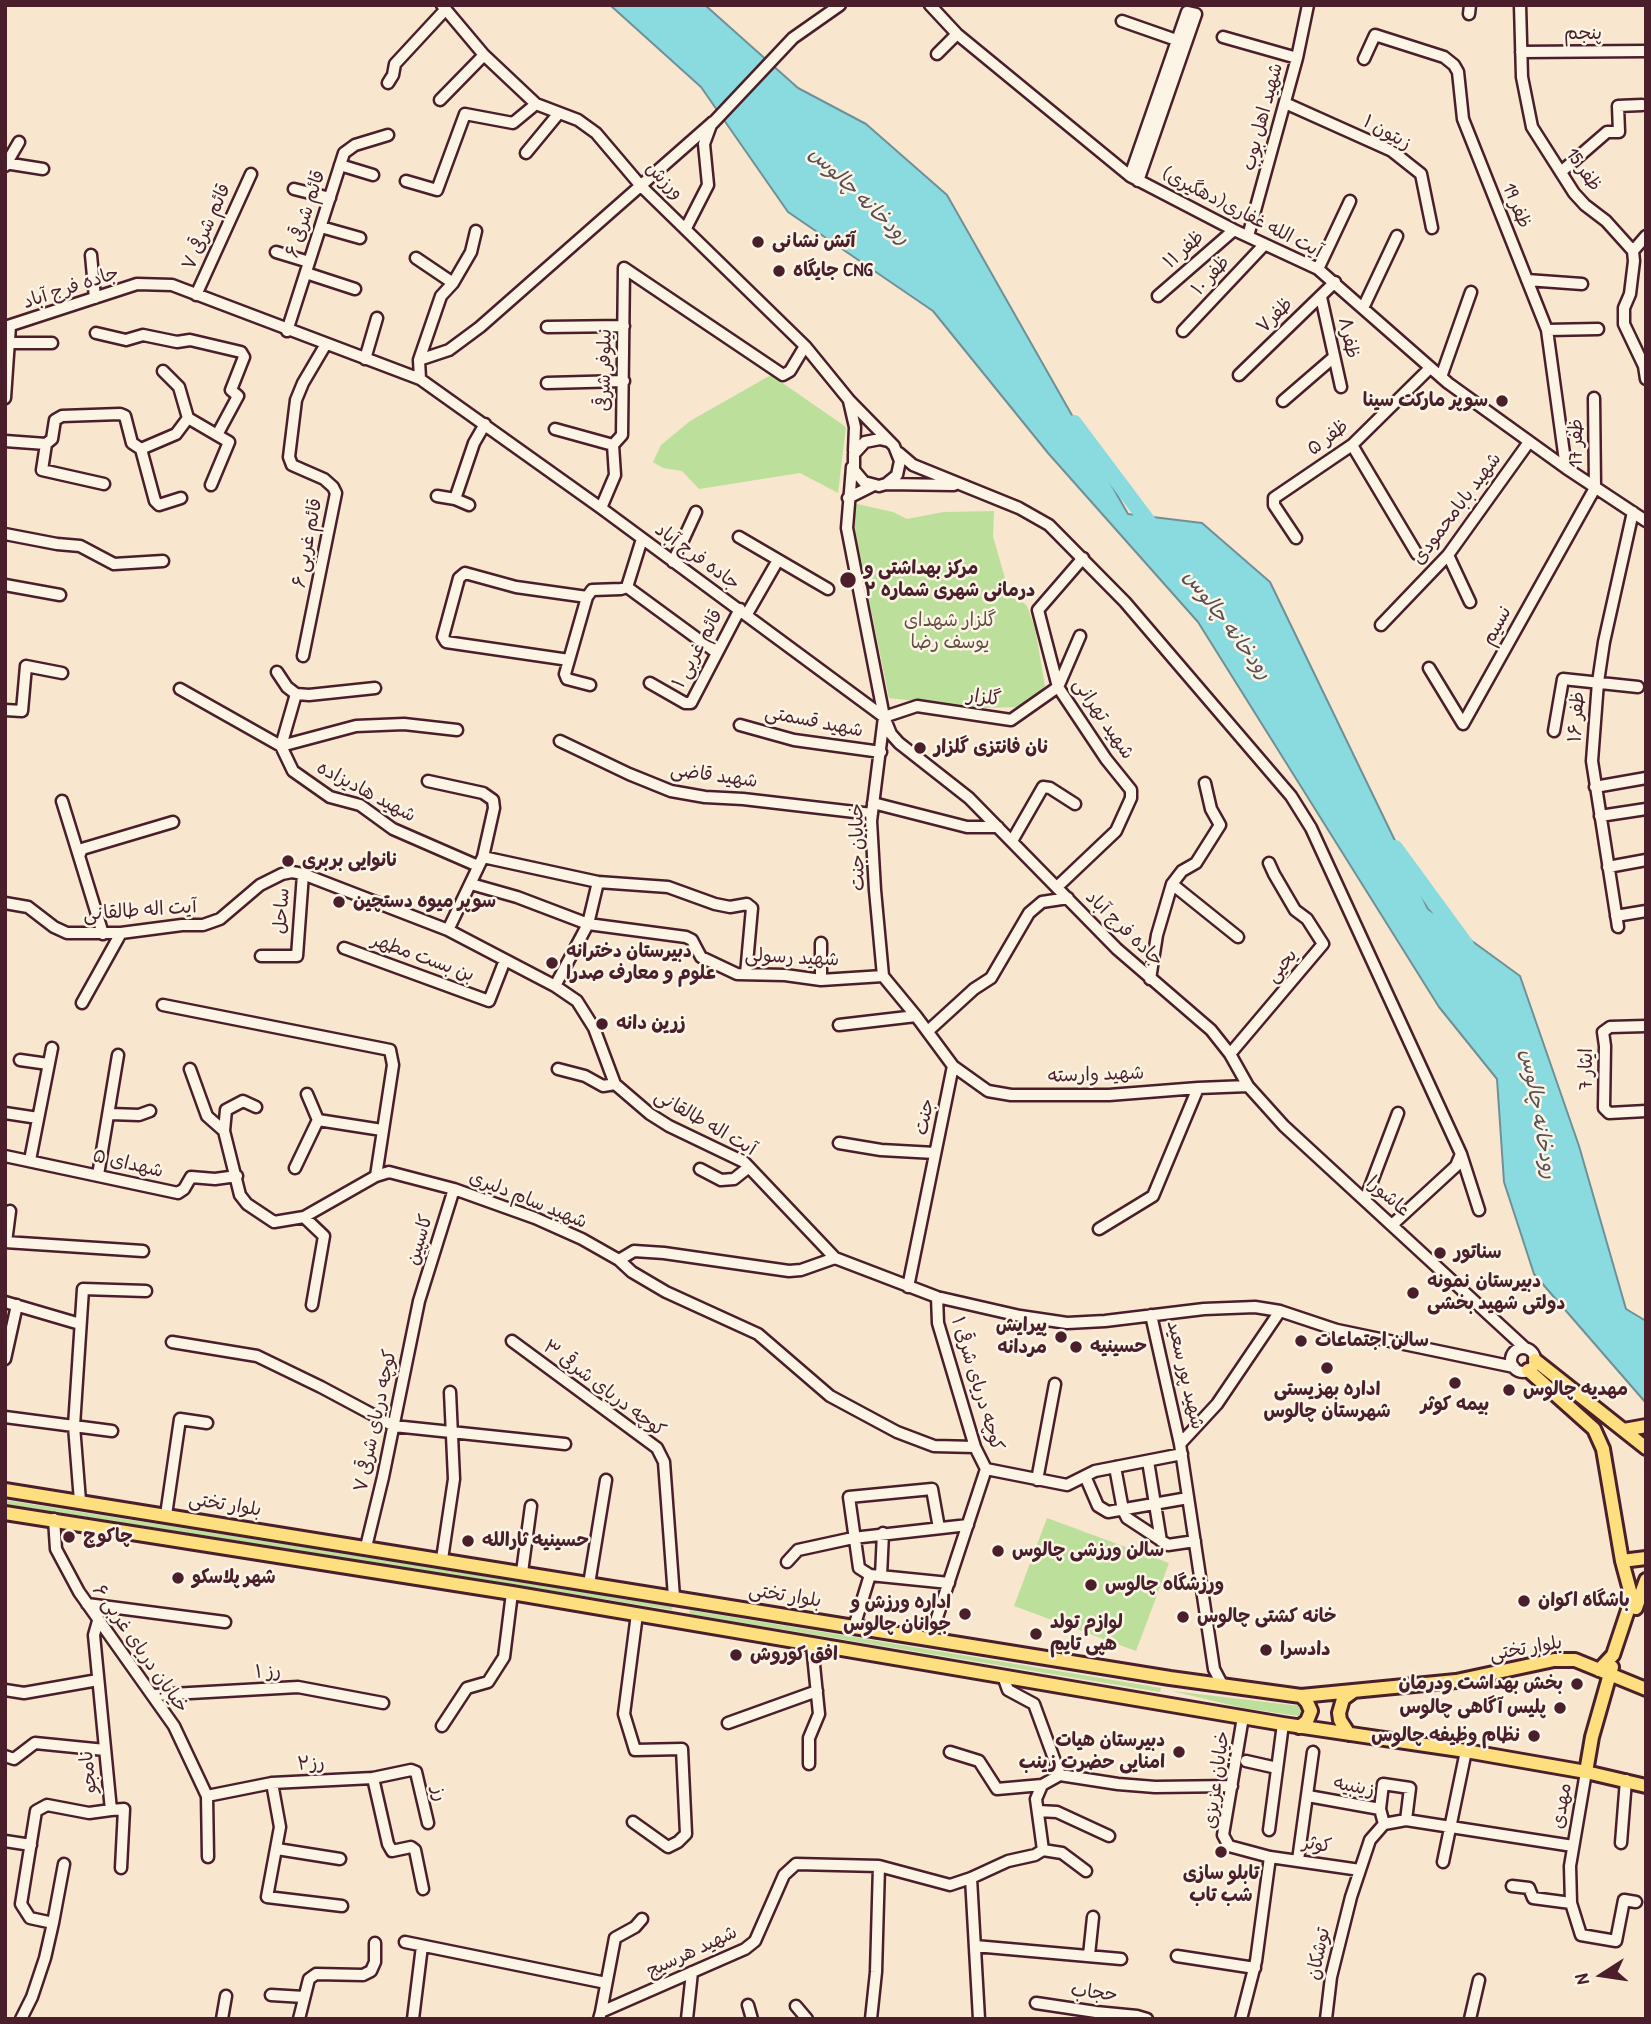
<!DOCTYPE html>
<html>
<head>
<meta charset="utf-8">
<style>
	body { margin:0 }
	#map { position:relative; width:1651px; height:2024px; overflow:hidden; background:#f8e6cf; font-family:"Patrick Hand",sans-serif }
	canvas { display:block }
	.frame { position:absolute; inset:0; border:7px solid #4a1f2b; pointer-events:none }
	.north { position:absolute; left:1567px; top:1940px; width:70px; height:70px; -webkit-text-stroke:5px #fcf5e5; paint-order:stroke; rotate:258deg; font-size:19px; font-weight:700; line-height:28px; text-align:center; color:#4a1f2b }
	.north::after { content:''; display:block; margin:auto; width:24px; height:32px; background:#4a1f2b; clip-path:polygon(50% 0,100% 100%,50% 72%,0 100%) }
</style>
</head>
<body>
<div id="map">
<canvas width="1651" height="2024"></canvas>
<div class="frame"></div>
<div class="north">N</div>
</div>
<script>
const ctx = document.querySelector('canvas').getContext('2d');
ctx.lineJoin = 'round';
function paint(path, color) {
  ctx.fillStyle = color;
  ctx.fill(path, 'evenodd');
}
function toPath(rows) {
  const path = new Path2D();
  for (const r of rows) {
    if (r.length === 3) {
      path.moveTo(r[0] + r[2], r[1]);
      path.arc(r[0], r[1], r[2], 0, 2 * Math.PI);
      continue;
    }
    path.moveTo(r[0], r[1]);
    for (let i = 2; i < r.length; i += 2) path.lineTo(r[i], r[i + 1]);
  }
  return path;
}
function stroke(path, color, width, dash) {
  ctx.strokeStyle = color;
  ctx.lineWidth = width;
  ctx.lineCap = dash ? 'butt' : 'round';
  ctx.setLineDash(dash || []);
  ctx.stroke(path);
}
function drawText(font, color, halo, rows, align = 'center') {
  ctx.font = font + ' "Patrick Hand","Playpen Sans Arabic",sans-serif';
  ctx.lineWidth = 5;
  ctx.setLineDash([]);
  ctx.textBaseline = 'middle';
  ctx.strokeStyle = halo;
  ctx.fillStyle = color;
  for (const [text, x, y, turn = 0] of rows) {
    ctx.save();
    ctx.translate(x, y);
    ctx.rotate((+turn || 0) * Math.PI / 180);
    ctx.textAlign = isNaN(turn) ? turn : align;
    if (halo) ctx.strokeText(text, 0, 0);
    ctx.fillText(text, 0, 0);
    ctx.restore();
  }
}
const green = toPath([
	[771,375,846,427,838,493,800,473,699,489,682,471,663,468,653,462,661,445,690,421],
	[857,504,893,512,907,519,943,512,994,511,993,536,1008,589,1027,606,1035,628,1045,686,1024,707,981,708,889,698,851,511],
	[5,1500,220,1534,673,1606,672,1610,5,1504],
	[1047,1518,1169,1563,1136,1651,1014,1606],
	[690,1610,1161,1688,1160,1692,689,1614],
	[1172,1691,1300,1706,1303,1712,1298,1716,1243,1708]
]);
const water = toPath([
	[610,5,705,5,798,88,866,124,947,195,1128,514,1202,523,1270,582,1428,909,1520,976,1579,1146,1626,1309,1646,1321,1646,1403,1534,1274,1504,1182,1497,1079,1439,1007,1198,622,1048,453,933,311,788,212,701,87,610,5]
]);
const river = toPath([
	[1074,423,1155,531],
	[1395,848,1466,945]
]);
const minor = toPath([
	[442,5,484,55,536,104,578,120,596,133,641,186,805,346,849,400,894,446,900,461,897,475,886,484,879,486,864,482,854,470,854,454,865,442,880,439,888,441],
	[930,5,957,34,1130,176,1234,230,1318,269,1448,383,1566,468,1646,521],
	[1520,5,1522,77,1532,127,1574,193,1585,205,1606,221,1633,251,1634,261,1630,294,1624,308,1624,324,1644,366,1646,379],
	[1469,14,1470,5],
	[1122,21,1182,42],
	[1223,37,1297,58],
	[1521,52,1646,51],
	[937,54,957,34],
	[1364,59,1375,35,1444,57,1454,65,1458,72,1463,119,1547,330,1566,468],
	[388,83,393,75,395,64,445,10],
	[440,100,484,55],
	[1285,103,1392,151,1421,174,1432,228],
	[526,153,559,113],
	[5,163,43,169],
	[340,165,373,175],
	[5,166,19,142],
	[1562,171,1607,132,1619,132,1618,106,1642,105],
	[1130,176,1187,12,1196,14,1138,181],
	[406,181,437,190,465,114,513,123,536,104],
	[294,189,330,198],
	[321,227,360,238],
	[686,228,708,185,704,144,711,125,793,38,840,5],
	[1248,236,1297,58,1308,5],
	[1633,251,1646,236],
	[276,252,309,262],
	[91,255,95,298],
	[416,258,453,283],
	[624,268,783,375,790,371,805,346],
	[1318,269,1350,201],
	[306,273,355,289],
	[1527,280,1582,284],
	[196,295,251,174],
	[1158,296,1234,230],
	[1321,297,1341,387],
	[1363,308,1397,236],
	[5,327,137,284,172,285,420,379,601,508,884,717,891,734,899,743,969,798,1117,949,1211,1030,1230,1054,1248,1086,1284,1126,1525,1348],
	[547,327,624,326],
	[1547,330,1598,329],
	[287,331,344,153,355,145,388,135],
	[1183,331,1264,245],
	[96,333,126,340,143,335,177,342,190,340,241,352,244,357,231,390,238,396,217,435,188,418,179,387,163,371],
	[9,343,52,343],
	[365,359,377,318],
	[419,360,449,350,480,327,713,122],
	[1239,375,1335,282],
	[1441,377,1471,292],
	[420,379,419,360,441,296,453,283,471,252,476,231],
	[547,383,624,381],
	[5,398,10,326],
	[849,401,855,427,854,451],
	[1283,401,1334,357],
	[555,429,613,445],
	[5,441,46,444,52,439,55,420,62,416,120,414,125,416,132,443,141,449,176,434,188,418],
	[46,444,42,470,104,484],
	[1352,445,1417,554],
	[141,449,155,501,159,505,181,498],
	[899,453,913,465,1019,508,1049,525,1125,602,1291,796,1311,828,1461,1154,1456,1166,1393,1224],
	[852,467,847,528,884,717,871,821,875,890,883,976],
	[886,484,954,485],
	[211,485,229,442,217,435],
	[437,496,455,499],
	[848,498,872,486],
	[469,505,455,499,474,443,485,424],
	[601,508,615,475,613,445,622,435,624,268],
	[5,534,57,544,80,546,114,564,163,561],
	[739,537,828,589],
	[1296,538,1274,505,1274,498,1352,445,1430,368],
	[1448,555,1470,602],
	[673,562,696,512],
	[5,585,60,595],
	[627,587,717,653],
	[747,614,778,560],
	[1381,625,1448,555,1529,442],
	[303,656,336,493,333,487,324,479,292,465,289,457,296,400,303,383,326,344],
	[569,660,446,642,443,637,459,578,465,573,516,587,587,597],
	[1429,668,1463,724,1595,488,1594,398],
	[277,672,287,687,296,694,309,695,375,688],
	[650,683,685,703,691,703,740,609],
	[590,685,567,679,565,674,587,597,592,590,621,589,627,587,642,539],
	[180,689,281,746,293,771,330,797,360,805,393,829,478,866],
	[296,694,281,746,356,726,404,724,457,730],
	[5,710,22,711,26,666,62,673],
	[884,717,917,706,1011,720,1058,687,1080,636],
	[740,725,794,740,881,752],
	[1554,731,1563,679,1638,687],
	[560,741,629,774,671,791,705,797,743,799,872,814],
	[428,781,483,793,493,800,494,808,483,857,448,930],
	[1595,787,1646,778],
	[62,801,79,856],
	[873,803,967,827,998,827],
	[1600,816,1646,809],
	[1012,841,1043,787,1050,788,1075,804],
	[483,857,598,882,668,887,715,904,730,907,747,904,752,908,746,974],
	[1608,867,1646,860],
	[471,884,517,897,588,924,686,937,692,940,701,957,737,974,785,975,821,980,883,976],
	[1172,884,1238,937],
	[1057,887,1116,831,1131,798,1131,790,1106,759,1058,687,1038,610,1083,558],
	[5,903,28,907,54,927,67,933,121,933,182,925,203,925,220,919,260,885,282,874,292,872,303,874,448,930,555,986,577,1001,594,1028,615,1084,650,1114,669,1126,744,1162,835,1258,937,1297,1020,1316,1067,1323,1105,1321,1204,1309,1255,1307,1280,1311,1337,1330,1514,1367],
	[1616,916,1646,911],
	[1618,927,1592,761,1598,682,1604,642,1633,512],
	[103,934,79,856,82,849,173,822],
	[344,948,489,1001,505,960],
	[261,956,297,956,303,874],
	[883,976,916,1016,953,1066,908,1287],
	[1150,979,1157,935,1172,884,1182,871,1196,863,1220,825,1211,809,1205,783],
	[821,980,821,943],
	[555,986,588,924,598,882],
	[82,1003,121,933],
	[163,1005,390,1050,393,1065,376,1176],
	[839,1025,916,1016],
	[1646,1026,1610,1027,1603,1032,1605,1046,1604,1108,1609,1113,1646,1111],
	[928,1031,974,989,991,978,1029,913,1042,902,1068,898],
	[1230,1054,1323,944,1307,919,1295,910,1274,874,1269,863],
	[20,1060,48,1064],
	[953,1066,988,1091,1011,1095,1109,1095,1198,1088,1248,1086],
	[190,1069,207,1116,224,1131,240,1195,247,1204,274,1222,304,1217,376,1176,389,1172,454,1189,535,1218,582,1239,619,1260,634,1251,664,1253,789,1271,801,1270,835,1258],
	[558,1069,585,1076,603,1086,615,1084],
	[5,1113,38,1118],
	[110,1114,139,1115,150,1111],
	[318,1120,382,1130],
	[224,1131,226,1110,243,1101,256,1107],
	[839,1143,881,1150,935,1153],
	[1461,1154,1479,1210],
	[5,1156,178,1193,184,1189,191,1177,215,1179,237,1176],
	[30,1160,52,1048],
	[295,1168,318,1120,307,1094],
	[700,1169,721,1180,734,1179,749,1167],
	[98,1175,118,1055],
	[1365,1200,1398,1113],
	[304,1217,324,1236,312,1305],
	[1099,1229,1153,1196,1198,1088],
	[5,1242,143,1251],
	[6,1242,10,1211],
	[619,1260,632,1272,666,1292,758,1334,830,1396,897,1432,934,1446,975,1447],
	[5,1302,80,1324],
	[1151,1315,1180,1444,1214,1669,1223,1686],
	[512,1341,657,1448,664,1462,674,1597],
	[172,1342,257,1356,321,1387,394,1426,565,1444],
	[1523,1360,12],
	[5,1359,17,1305],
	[5,1417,112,1431],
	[1180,1444,1217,1404,1280,1311],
	[1148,1461,1161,1541],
	[1115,1467,1123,1510,1127,1518,1168,1545,1195,1541],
	[986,1469,1067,1485,1095,1471,1182,1454],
	[1085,1476,1098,1506,1108,1512,1188,1498],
	[1037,1480,1055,1384],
	[80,1501,74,1426,83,1289,146,1291],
	[166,1515,180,1419,207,1423],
	[54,1519,56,1549,79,1592,174,1726,207,1796,208,1857],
	[939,1528,932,1489,849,1497,859,1568,870,1575,949,1583],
	[366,1547,383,1477,419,1301,454,1189],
	[442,1559,454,1479,450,1392],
	[787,1562,798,1550,853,1538,968,1525],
	[522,1572,531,1506],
	[881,1576,883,1533],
	[589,1584,606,1480],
	[87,1604,225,1622],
	[854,1627,870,1575],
	[930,1639,986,1469,975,1447,938,1323,937,1297],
	[1003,1676,1008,1690,1034,1704,1060,1775],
	[5,1690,24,1693,98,1680],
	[154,1695,298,1687,383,1703],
	[1243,1717,1223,1835,1229,1846,1270,1857,1360,1870],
	[728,1723,817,1691],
	[442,1726,467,1688,488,1682,504,1657,512,1593],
	[950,1752,979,1761,997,1789,1042,1785],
	[5,1756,14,1759,35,1743,105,1750],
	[1246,1761,1277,1768],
	[809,1764,809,1738,819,1714,812,1645],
	[1586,1772,1570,1866,1571,1903,1581,1935,1616,1941,1624,1900,1636,1902],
	[373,1778,388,1844,392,1851,411,1847,415,1850,423,1889],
	[272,1783,280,1827,267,1897,342,1906],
	[207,1796,272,1783,373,1778,411,1770,416,1772,428,1823],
	[1308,1796,1380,1809,1384,1824],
	[1380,1809,1383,1784,1410,1788,1406,1820],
	[111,1810,124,1809,121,1868],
	[1038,1811,1057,1812,1109,1836],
	[633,1822,668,1847,678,1842,686,1834,682,1749,635,1750,624,1714,637,1614],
	[1269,1830,1283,1724],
	[5,1841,31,1845],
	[1621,1843,1626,1780],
	[277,1849,340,1859],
	[1043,1850,1062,1853,1086,1871],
	[1298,1860,1313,1752],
	[1443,1862,1466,1751],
	[971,1878,979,2019],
	[1512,1886,1529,1888,1533,1898,1571,1903],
	[53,1923,64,1864],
	[405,1942,606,1983],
	[975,1946,1121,1959],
	[1089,1955,1093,1917],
	[1177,1956,1255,1968],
	[271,1995,304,1997],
	[1036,2003,1096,2012,1137,2016,1147,2019],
	[748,2005,752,2019],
	[796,2006,807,2019],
	[601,2012,615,1938,635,1927,642,1919],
	[21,2019,32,1997,45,1958,53,1923,30,1918,21,1904,36,1811,47,1805,89,1813,111,1810,94,1635,98,1621],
	[222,2019,226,1996],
	[299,2019,309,1979,316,1974,363,1975,371,1971,375,1962,375,1943],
	[413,2019,422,1946],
	[599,2019,601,2012,745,1949,755,1941,784,1875,796,1864,879,1866,950,1885,971,1878,1008,1861,1035,1855,1043,1850,1036,1799,1042,1785,1060,1775,1118,1784,1155,1787,1232,1786],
	[687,2019,692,1972],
	[871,2019,876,1972,879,1866],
	[1241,2019,1256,1961,1270,1857],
	[1326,2019,1331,1977,1351,1897,1370,1840,1384,1824,1406,1820,1573,1846],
	[1470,2019,1479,1980]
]);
const major = toPath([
	[1535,1360,1646,1448],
	[1528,1370,1594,1429,1603,1449,1622,1561,1632,1598,1613,1655,1599,1670],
	[1624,1430,1646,1426],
	[5,1490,1170,1678,1301,1696,1456,1681,1554,1660,1575,1660,1646,1689],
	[5,1513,512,1593,1283,1724,1466,1751,1586,1772,1646,1786],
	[1622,1561,1646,1558],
	[1636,1608,1646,1580],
	[1299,1727,1307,1721,1311,1711,1307,1702,1301,1696],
	[1349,1734,1340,1720,1339,1713,1343,1699,1354,1691],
	[1586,1772,1592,1737,1612,1667]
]);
const markers = [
	[758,242,7,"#4a1f2b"],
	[779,271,7,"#4a1f2b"],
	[1502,401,7,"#4a1f2b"],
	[848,580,9,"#4a1f2b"],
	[920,748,7,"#4a1f2b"],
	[288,861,7,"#4a1f2b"],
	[339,902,7,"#4a1f2b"],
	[552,963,7,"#4a1f2b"],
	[602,1024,7,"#4a1f2b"],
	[1440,1253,7,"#4a1f2b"],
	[1413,1293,7,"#4a1f2b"],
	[1061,1337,7,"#4a1f2b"],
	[1301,1341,7,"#4a1f2b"],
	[1076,1347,7,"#4a1f2b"],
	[1327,1368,7,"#4a1f2b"],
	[1455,1383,7,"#4a1f2b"],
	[1509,1390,7,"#4a1f2b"],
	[69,1537,7,"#4a1f2b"],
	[468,1541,7,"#4a1f2b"],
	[998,1551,7,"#4a1f2b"],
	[178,1578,7,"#4a1f2b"],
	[1091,1585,7,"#4a1f2b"],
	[1524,1601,7,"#4a1f2b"],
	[965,1614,7,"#4a1f2b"],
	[1183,1617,7,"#4a1f2b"],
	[1036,1634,7,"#4a1f2b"],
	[1266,1650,7,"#4a1f2b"],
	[736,1655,7,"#4a1f2b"],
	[1577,1684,7,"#4a1f2b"],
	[1560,1708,7,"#4a1f2b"],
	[1534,1736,7,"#4a1f2b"],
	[1179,1752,7,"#4a1f2b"],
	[1221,1852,7,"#4a1f2b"]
];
const streetNames = [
	["پنجم",1583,34],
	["شهید اهل بوب",1263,117,-75],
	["زیتون ۱",1387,133,29],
	["ظفر 15",1583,170,55],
	["ورزش",664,181,45],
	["ظفر 19",1516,206,68],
	["آیت الله غفاری(دهگیری)",1242,213,27],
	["قائم شرقی ۶",306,214,-72],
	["قائم شرقی ۷",207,227,-66],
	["ظفر ۱۱",1184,250,-41],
	["ظفر ۱۰",1211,276,-47],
	["جاده فرج آباد",71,288,-18],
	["ظفر۷",1275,316,-44],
	["ظفر۸",1348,338,78],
	["نیلوفر شرقی",605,370,-89],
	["ظفر ۵",1328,438,-37],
	["ظفر 17",1577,443,-90],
	["شهید بابامحمودی",1457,509,-53],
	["قائم غربی ۶",308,543,-79],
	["جاده فرج آباد",697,557,36],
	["نسیم",1497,626,-61],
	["قائم غربی ۱",698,649,-62],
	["گلزار",984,698,8],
	["ظفر ۱۶",1577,717,-86],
	["شهید تهرانی",1103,719,56],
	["شهید قسمتی",814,722,11],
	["شهید قاضی",714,776,8],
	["شهید هادیزاده",366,792,28],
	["خیابان جنت",858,847,-91],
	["آیت اله طالقانی",140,911,-4],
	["ساحل",282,911,-86],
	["جاده فرج آباد",1124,929,44],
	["بن بست مطهر",423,958,20],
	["شهید رسولی",792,958,3],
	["یحیی",1282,966,-50],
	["ایثار 7",1587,1069,-90],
	["شهید وارسته",1096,1075,-2],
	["جنت",925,1117,-78],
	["آیت اله طالقانی",705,1123,30],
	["شهدای ۵",128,1164,13],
	["عاشورا",1388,1197,41],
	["شهید سام دلیری",528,1200,22],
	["کاسپين",420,1240,-73],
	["شهید پور سعید",1185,1375,77],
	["کوچه دریای شرقی ۱",977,1384,73],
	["کوچه دریای شرقی ۳",604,1389,37],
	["کوچه دریای شرقی ۷",376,1421,-78],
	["بلوار تختی",225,1505,9],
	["بلوار تختی",785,1596,9],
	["خیابان دریای غربی ۶",140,1649,55],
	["بلوار تختی",1526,1649,-10],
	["رز ۱",268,1672,-3],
	["رز۲",311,1764,-3],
	["نامجو",89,1772,-96],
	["خیابان عزیزی",1217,1780,-82],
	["زینبیه",1354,1787,11],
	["رز",439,1794,77],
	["مهدی",1562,1806,-80],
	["کوثر",1317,1845,9],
	["شهید هرسیج",692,1952,-25],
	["توشکان",1319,1954,-78],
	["حجاب",1094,1993,7]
];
const poiNames = [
	["آتش نشانی",772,242],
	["جایگاه CNG",793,271],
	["سوپر مارکت سینا",1488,401,"right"],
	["مرکز بهداشتی و",864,569],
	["درمانی شهری شماره ۲",864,591],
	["نان فانتزی گلزار",934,748],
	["نانوایی بربری",302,861],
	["سوپر میوه دستچین",353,902],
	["دبیرستان دخترانه",566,952],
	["علوم و معارف صدرا",566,974],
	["زرین دانه",616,1024],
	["سناتور",1454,1253],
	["دبیرستان نمونه",1427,1282],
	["دولتی شهید بخشی",1427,1304],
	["پیرایش",1047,1326,"right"],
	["مردانه",1047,1348,"right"],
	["سالن اجتماعات",1315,1341],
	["حسینیه",1090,1347],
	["اداره بهزیستی",1327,1390,"center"],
	["شهرستان چالوس",1327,1412,"center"],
	["مهدیه چالوس",1523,1390],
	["بیمه کوثر",1455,1405,"center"],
	["چاکوچ",83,1537],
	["حسینیه ثارالله",482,1541],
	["سالن ورزشی چالوس",1012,1551],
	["شهر پلاسکو",192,1578],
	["ورزشگاه چالوس",1105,1585],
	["باشگاه اکوان",1538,1601],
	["اداره ورزش و",951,1603,"right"],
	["جوانان چالوس",951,1625,"right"],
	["خانه کشتی چالوس",1197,1617],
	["لوازم تولد",1050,1623],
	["هپی تایم",1050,1645],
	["دادسرا",1280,1650],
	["افق کوروش",750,1655],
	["بخش بهداشت ودرمان",1563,1684,"right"],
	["پلیس آگاهی چالوس",1546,1708,"right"],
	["نظام وظیفه چالوس",1520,1736,"right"],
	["دبیرستان هیات",1165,1741,"right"],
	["امنایی حضرت زینب",1165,1763,"right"],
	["تابلو سازی",1221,1874,"center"],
	["شب تاب",1221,1896,"center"]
];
const parkNames = [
	["گلزار شهدای",950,621],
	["یوسف رضا",950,643]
];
const waterNames = [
	["رودخانه چالوس",859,196,44],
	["رودخانه چالوس",1227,625,53],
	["رودخانه چالوس",1538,1114,80]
];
paint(green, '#bce09b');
paint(water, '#89dbe0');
stroke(water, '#709098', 2);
stroke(river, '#89dbe0', 16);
stroke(minor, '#4a1f2b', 15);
stroke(major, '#4a1f2b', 18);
stroke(minor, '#fcf5e5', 10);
stroke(major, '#fddf80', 12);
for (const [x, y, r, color] of markers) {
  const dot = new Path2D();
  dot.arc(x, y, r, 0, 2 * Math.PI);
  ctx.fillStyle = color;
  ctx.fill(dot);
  stroke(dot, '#fcf5e5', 2.5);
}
drawText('19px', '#4a1f2b', '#fcf5e5', streetNames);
drawText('bold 19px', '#4a1f2b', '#fcf5e5', poiNames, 'left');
drawText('19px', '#664f47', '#fcf5e5', parkNames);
drawText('italic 21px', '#5a4e58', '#fcf5e5', waterNames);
</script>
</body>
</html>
